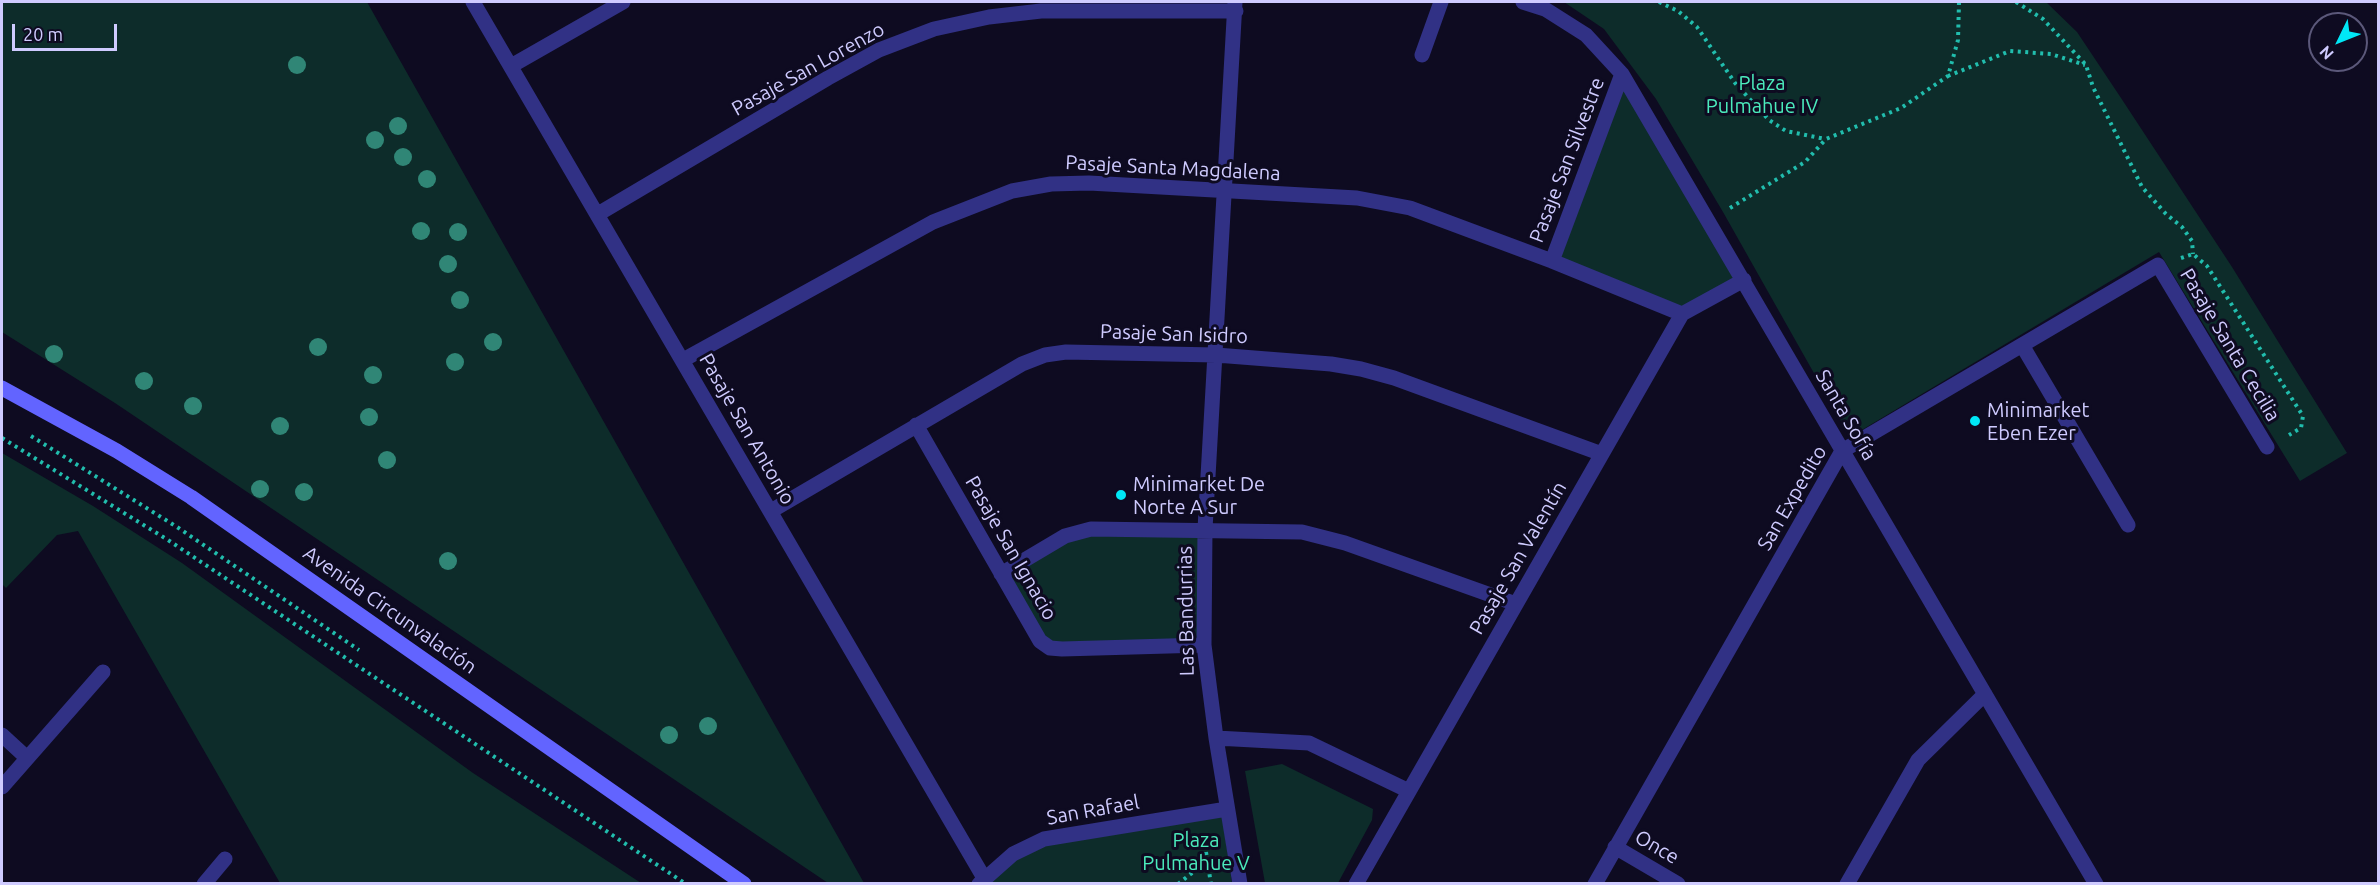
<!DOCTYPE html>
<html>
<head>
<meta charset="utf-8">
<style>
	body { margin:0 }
	#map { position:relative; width:2380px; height:885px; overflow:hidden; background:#0e0b21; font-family:Ubuntu,sans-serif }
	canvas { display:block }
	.frame { position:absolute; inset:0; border:3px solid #cfcbff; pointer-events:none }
	.north { position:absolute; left:2308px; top:12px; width:60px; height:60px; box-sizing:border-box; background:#0e0b21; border:2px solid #5b587a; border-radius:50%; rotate:227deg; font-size:16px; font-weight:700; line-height:24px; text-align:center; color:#cfcbff }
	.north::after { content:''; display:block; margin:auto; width:21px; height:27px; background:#00e7f6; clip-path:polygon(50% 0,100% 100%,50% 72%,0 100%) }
	.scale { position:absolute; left:12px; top:24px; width:105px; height:27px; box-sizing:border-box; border:3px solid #cfcbff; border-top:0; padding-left:8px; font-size:18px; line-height:21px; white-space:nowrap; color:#cfcbff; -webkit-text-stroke:4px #0e0b21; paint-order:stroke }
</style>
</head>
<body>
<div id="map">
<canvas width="2380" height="885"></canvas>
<div class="frame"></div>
<div class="north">N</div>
<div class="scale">20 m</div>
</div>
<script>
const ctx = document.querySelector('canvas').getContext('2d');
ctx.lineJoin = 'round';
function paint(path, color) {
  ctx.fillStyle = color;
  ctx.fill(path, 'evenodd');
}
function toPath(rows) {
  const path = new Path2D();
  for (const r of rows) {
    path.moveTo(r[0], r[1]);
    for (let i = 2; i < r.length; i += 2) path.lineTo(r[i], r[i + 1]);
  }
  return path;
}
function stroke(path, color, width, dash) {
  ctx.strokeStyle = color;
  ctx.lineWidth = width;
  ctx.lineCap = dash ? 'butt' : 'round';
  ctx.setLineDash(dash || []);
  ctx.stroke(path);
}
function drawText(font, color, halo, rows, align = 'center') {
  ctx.font = font + ' Ubuntu,sans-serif';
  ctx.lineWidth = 6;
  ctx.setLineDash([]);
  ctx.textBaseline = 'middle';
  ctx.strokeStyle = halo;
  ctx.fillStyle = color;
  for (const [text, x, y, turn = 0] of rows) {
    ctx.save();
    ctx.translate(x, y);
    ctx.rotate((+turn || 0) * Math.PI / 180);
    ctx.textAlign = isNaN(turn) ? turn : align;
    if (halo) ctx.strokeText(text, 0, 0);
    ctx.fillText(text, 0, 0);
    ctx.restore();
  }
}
const green = toPath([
	[2,2,367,2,864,883,828,883,115,403,2,332],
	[1564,2,2046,2,2077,32,2121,98,2232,267,2347,453,2300,481,2159,252,1850,437,1723,212,1656,99,1604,29],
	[1622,74,1744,280,1682,314,1552,261],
	[2,453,93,506,182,563,473,773,641,883,280,883,78,531,57,535,6,588,2,584],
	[1199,535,1199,639,1051,644,1042,637,1007,576,1077,536],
	[1282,764,1373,809,1372,820,1338,883,1265,883,1245,771],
	[1222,815,1232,883,986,884,1014,860,1045,844]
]);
const path = toPath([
	[1659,2,1678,11,1697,27,1735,83,1769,120,1786,131,1825,139],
	[1959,2,1958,40,1948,76,2010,51,2051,54,2085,65],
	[2016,2,2043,19,2086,65,2093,87,2142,187,2166,214,2182,227,2192,241,2193,254],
	[1730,208,1805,162,1826,139,1901,108,1948,76],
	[2181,258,2193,254,2207,266,2303,416,2301,428,2289,435],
	[31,436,177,527,359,650],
	[2,438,168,540,686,884],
	[1206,852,1211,884],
	[1178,884,1207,861]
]);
const minor = toPath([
	[473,2,984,878],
	[1235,2,1205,529,1204,645,1216,738,1240,884],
	[1523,2,1545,9,1586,35,1622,74,2096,884],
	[1422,55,1441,2],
	[511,66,623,2],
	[598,214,828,78,879,50,934,29,989,17,1041,11,1236,11],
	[1552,261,1622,74],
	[2022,345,2128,525],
	[683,360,933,222,1012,191,1051,184,1089,183,1357,198,1410,208,1552,261,1682,314],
	[916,425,1040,641,1050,648,1062,649,1204,645],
	[771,511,1022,364,1045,355,1066,352,1216,355,1331,364,1361,369,1394,378,1602,454],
	[1001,574,1065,536,1091,529,1302,532,1345,543,1516,604],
	[2,735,27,758],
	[1216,738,1309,743,1409,791],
	[2,787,103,672],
	[1615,847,1678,884],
	[204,884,225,859],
	[979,884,1013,854,1044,839,1227,809],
	[1356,884,1682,314,1744,280],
	[1595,884,1842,451,2158,265,2267,447],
	[1847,884,1918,760,1985,694]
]);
const secondary = toPath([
	[2,388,117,451,191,497,744,884]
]);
const trees = [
	[297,65],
	[398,126],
	[375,140],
	[403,157],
	[427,179],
	[421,231],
	[458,232],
	[448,264],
	[460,300],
	[493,342],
	[318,347],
	[54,354],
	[455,362],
	[373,375],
	[144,381],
	[193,406],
	[369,417],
	[280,426],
	[387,460],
	[260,489],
	[304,492],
	[448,561],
	[708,726],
	[669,735]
];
const markers = [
	[1975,421,6,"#00e7f6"],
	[1121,495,6,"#00e7f6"]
];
const streetNames = [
	["Pasaje San Lorenzo",808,69,-29],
	["Pasaje San Silvestre",1567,160,-69],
	["Pasaje Santa Magdalena",1173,168,3],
	["Pasaje San Isidro",1174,334,2],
	["Pasaje Santa Cecilia",2230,345,59],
	["Santa Sofía",1846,415,60],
	["Pasaje San Antonio",747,429,60],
	["San Expedito",1792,498,-60],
	["Pasaje San Ignacio",1011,548,60],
	["Pasaje San Valentín",1518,558,-60],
	["Avenida Circunvalación",390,610,35],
	["Las Bandurrias",1186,611,-91],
	["San Rafael",1093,810,-10],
	["Once",1657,847,30]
];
const parkNames = [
	["Plaza",1762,83],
	["Pulmahue IV",1762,106],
	["Plaza",1196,840],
	["Pulmahue V",1196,863]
];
const poiNames = [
	["Minimarket",1987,410],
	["Eben Ezer",1987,433],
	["Minimarket De",1133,484],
	["Norte A Sur",1133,507]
];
paint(green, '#0d2c2a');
stroke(path, '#21bdad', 4, [3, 4.5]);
stroke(minor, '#313185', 15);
stroke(secondary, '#6264ff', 15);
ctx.fillStyle = '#308676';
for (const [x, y] of trees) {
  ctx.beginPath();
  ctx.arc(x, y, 9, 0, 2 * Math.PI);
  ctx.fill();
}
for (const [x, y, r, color] of markers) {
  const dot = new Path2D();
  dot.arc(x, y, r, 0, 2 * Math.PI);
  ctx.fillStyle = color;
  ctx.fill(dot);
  stroke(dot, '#0e0b21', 2);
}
drawText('20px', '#cfcbff', '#0e0b21', streetNames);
drawText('20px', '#4bebbc', '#0e0b21', parkNames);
drawText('20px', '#cfcbff', '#0e0b21', poiNames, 'left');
</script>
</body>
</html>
